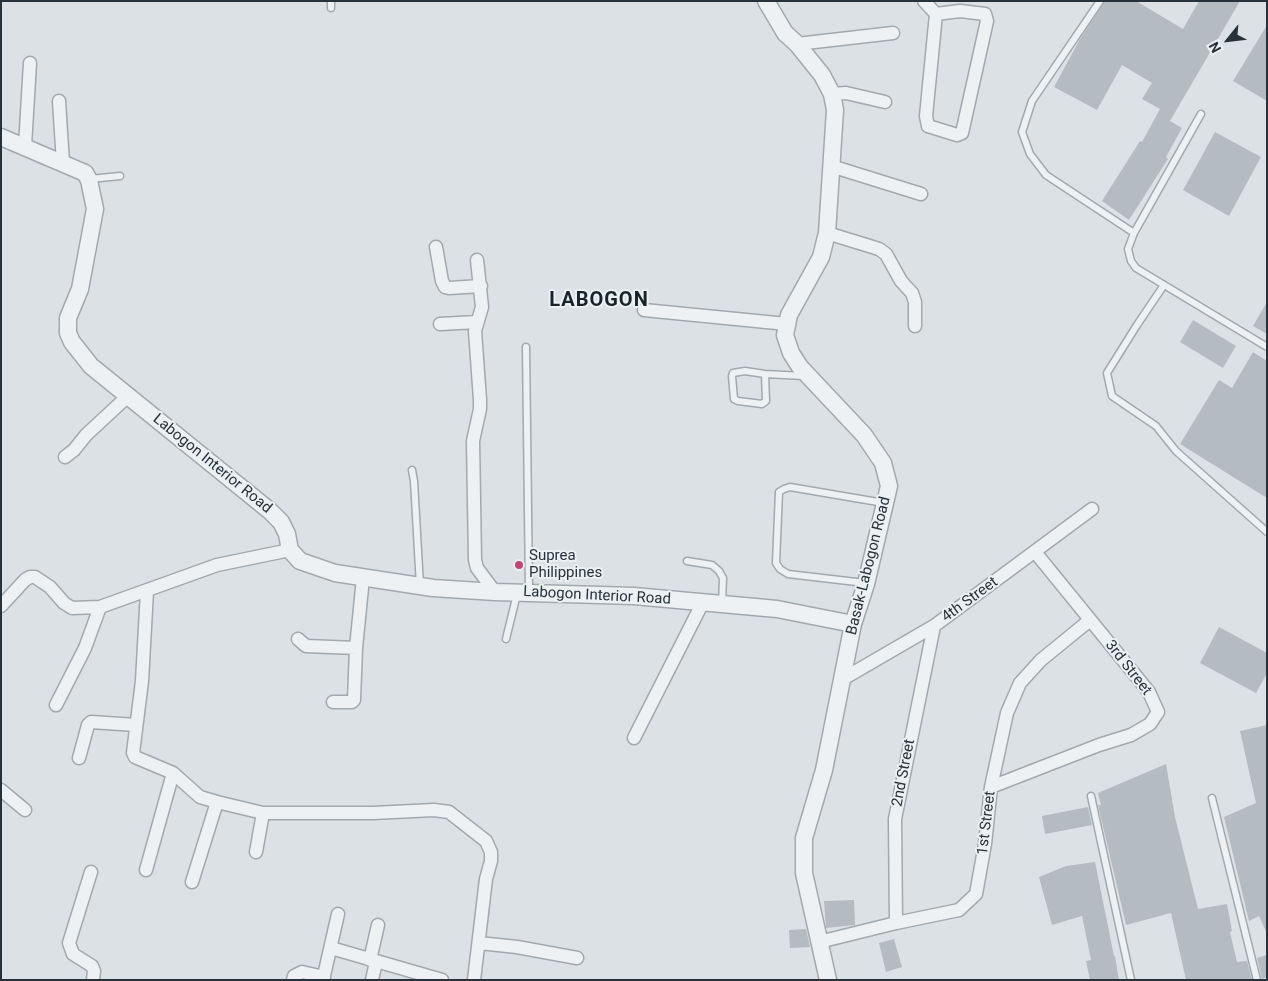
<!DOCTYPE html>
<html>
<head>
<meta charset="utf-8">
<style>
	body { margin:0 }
	#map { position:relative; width:1268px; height:981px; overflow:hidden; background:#dce1e5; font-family:Roboto,sans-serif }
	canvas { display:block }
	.frame { position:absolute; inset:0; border:2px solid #27323a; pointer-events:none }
	.north { position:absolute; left:1203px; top:15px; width:50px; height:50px; -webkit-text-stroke:4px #ebf0f3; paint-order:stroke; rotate:241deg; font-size:14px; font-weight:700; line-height:20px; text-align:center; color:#27323a }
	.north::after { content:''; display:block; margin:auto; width:18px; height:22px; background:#27323a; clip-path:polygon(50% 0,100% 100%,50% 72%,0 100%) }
</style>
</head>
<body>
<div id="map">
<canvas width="1268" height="981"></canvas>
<div class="frame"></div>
<div class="north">N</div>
</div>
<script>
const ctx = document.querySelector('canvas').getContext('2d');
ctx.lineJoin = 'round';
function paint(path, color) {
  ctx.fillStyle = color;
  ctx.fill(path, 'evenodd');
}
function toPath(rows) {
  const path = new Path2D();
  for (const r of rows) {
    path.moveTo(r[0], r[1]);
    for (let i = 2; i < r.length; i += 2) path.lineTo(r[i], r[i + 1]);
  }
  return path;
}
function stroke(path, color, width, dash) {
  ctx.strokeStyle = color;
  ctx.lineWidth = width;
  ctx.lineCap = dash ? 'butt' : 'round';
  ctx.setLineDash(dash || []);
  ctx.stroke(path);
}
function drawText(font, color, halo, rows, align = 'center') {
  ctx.font = font + ' Roboto,sans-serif';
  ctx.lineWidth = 4;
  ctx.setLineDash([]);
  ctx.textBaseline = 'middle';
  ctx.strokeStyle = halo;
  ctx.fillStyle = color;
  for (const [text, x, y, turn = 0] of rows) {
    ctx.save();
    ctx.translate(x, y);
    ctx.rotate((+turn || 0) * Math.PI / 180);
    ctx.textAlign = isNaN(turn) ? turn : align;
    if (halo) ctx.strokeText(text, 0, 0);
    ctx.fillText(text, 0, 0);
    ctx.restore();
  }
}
const building = toPath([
	[1105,1,1136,1,1183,29,1199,1,1240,1,1170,121,1182,128,1166,157,1168,159,1129,220,1102,201,1140,141,1142,142,1160,109,1142,99,1152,83,1122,65,1097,110,1054,87,1080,39],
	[1267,25,1267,101,1233,81],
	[1215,132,1261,157,1229,216,1183,190],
	[1267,302,1267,334,1253,326],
	[1193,320,1236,346,1223,368,1180,342],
	[1253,352,1267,361,1267,498,1180,444,1219,380,1232,388],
	[1219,627,1267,653,1267,673,1256,693,1200,663],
	[1267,725,1267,934,1259,916,1249,921,1224,817,1256,803,1240,731],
	[1166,764,1175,817,1198,909,1227,904,1232,931,1230,932,1237,962,1247,961,1252,980,1186,980,1171,913,1126,925,1098,805,1101,805,1098,793],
	[1088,807,1092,825,1045,834,1042,816],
	[1095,862,1114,956,1115,956,1119,980,1090,980,1086,961,1091,960,1082,916,1052,925,1039,877,1066,866],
	[854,900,855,925,826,928,824,901],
	[806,929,810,947,790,948,789,930],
	[894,939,902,967,886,972,879,943],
	[1267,955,1267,977,1262,979,1257,958]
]);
const service = toPath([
	[1100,1,1032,101,1022,132,1030,154,1046,175,1134,233],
	[331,8,331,1],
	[1201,114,1134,233,1128,249,1131,261,1136,268,1267,347],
	[90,179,120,176],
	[1164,285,1137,325,1107,373,1112,396,1156,426,1176,451,1267,532],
	[526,347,529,591],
	[765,374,745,371,733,373,732,376,734,399,738,401,762,404,766,401,765,374,804,376],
	[412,470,414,481,420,586],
	[687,561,712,565,719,571,723,578,722,603],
	[865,583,788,574,780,569,776,563,779,492,784,489,790,487,884,503],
	[506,639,517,594],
	[1091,796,1131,980],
	[1212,798,1257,980]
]);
const minor = toPath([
	[924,1,936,14,926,116,928,126,957,135,962,133,987,21,985,14,960,11,936,14],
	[797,44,893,33],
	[832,94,846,93,885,102],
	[59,101,63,163],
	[25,146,30,63],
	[831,166,921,194],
	[827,233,879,249,886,254,901,281,912,293,915,302,915,326],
	[436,247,442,281,445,287,449,288,481,286],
	[477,260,482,307,475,331,480,400,480,409,473,441,475,560,477,568,495,592],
	[644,310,787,324],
	[440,324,477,322],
	[65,457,74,450,86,435,128,396],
	[147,591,142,681,133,753,135,757,173,773,200,797,217,802,263,813,373,813,434,810,449,812,486,841,491,852,491,861,486,879,474,980],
	[1,606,25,580,30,577,35,577,50,587,64,603,72,608,100,607,217,565,290,550],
	[298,639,306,646,356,648,363,578],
	[841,680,934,626,1092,509],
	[333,702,352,702,354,700,356,648],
	[56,705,85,648,100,607],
	[634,738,703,602],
	[79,758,88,725,91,722,136,725],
	[991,787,1099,745,1131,735,1150,724,1158,712,1149,692,1035,552],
	[1,790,25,810],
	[256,852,263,813],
	[146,870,173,773],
	[91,872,69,943,73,954,92,966,94,971,93,980],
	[192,882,217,802],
	[896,923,895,819,934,626],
	[819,942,896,923,959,910,976,894,985,844,991,787,1007,713,1020,683,1041,660,1090,620],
	[479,943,517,947,577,958],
	[331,948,442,980],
	[370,960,378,925],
	[293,980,294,976,302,972,324,977],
	[323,980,338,914],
	[372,980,376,962]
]);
const tertiary = toPath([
	[766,1,785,33,797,44,822,75,832,94,835,110,827,233,821,257,789,315,785,335,791,353,800,367,864,435,883,463,889,486,866,584,853,624,824,770,804,838,804,873,828,980],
	[1,137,85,173,89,180,95,209,80,289,68,318,68,333,72,342,91,366,270,511,281,522,287,534,290,550,300,561,335,573,433,588,495,592,634,596,777,609,853,624]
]);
const markers = [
	[519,565,5,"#c44773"]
];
const streetNames = [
	["Labogon Interior Road",212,464,39],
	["Basak-Labogon Road",869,566,-76],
	["Labogon Interior Road",597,596,3],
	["4th Street",970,600,-36],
	["3rd Street",1128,668,52],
	["2nd Street",904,773,-79],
	["1st Street",987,823,-83]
];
const poiNames = [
	["Suprea",529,556],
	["Philippines",529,573]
];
const districtNames = [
	["LABOGON",599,301]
];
paint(building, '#b4bcc1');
stroke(service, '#a2a9ae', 9);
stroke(minor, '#a2a9ae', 15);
stroke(tertiary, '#a2a9ae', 19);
stroke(service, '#eef1f4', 6);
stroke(minor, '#eef1f4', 12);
stroke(tertiary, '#eef1f4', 16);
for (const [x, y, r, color] of markers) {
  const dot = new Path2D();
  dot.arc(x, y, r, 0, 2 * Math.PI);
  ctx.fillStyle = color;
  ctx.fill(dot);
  stroke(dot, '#ebf0f3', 2);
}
drawText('15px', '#27323a', '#ebf0f3', streetNames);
drawText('15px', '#27323a', '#ebf0f3', poiNames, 'left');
ctx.letterSpacing = '1px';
drawText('bold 20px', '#19232b', '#ebf0f3', districtNames);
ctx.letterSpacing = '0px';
</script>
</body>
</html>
